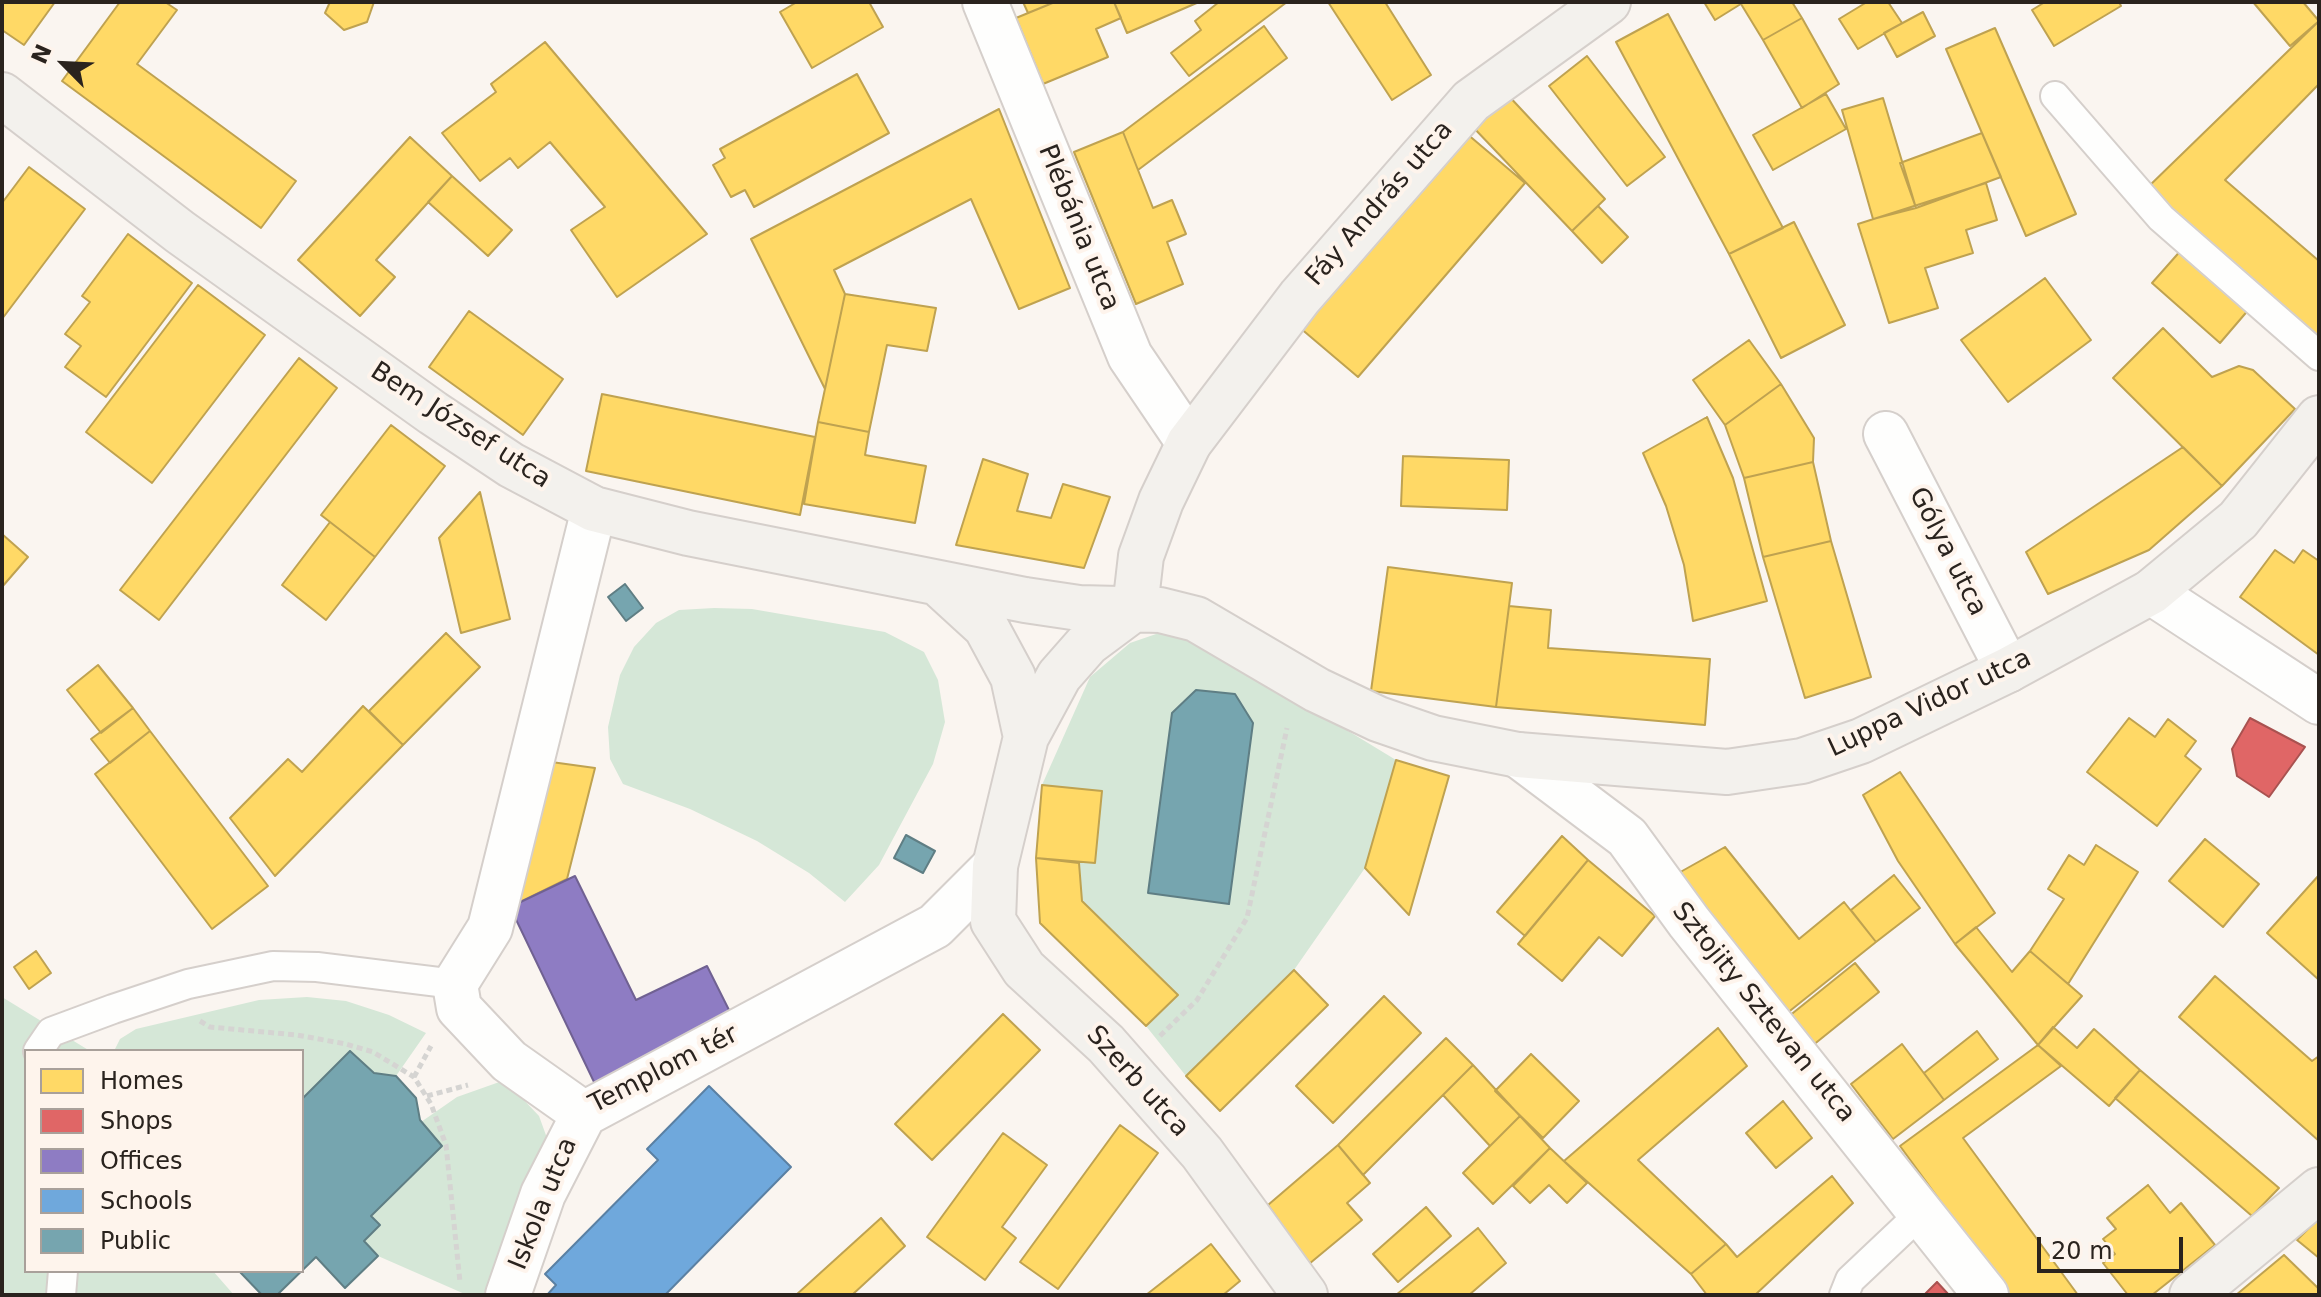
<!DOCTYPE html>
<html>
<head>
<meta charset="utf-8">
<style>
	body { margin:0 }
	#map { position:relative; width:2321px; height:1297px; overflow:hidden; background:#faf5f0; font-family:"DejaVu Sans",sans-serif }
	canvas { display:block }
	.frame { position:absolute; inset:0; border:4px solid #2a231e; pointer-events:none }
	.legend { position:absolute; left:24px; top:1049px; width:280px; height:224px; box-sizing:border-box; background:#fef4ec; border:2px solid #a9a09a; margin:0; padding:10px 14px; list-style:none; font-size:24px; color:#2a231e }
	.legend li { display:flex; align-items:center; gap:16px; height:40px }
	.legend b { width:40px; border:2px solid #a9a09a }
	.north { position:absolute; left:24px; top:24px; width:80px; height:80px; -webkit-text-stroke:6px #fef4ec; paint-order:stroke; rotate:294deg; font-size:22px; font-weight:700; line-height:32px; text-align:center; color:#2a231e }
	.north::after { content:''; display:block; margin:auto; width:28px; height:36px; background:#2a231e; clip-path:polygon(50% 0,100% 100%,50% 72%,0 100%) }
	.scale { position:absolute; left:2037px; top:1237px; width:146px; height:36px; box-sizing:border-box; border:4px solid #2a231e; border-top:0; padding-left:10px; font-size:24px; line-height:28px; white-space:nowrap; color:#2a231e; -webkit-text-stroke:6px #fef4ec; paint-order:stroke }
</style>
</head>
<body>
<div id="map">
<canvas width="2321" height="1297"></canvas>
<div class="frame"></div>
<ul class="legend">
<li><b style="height:22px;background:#ffd966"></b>Homes</li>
<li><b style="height:22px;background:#e06666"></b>Shops</li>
<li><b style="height:22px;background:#8e7cc3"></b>Offices</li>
<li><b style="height:22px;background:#6fa8dc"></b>Schools</li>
<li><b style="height:22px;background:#76a5af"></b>Public</li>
</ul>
<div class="north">N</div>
<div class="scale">20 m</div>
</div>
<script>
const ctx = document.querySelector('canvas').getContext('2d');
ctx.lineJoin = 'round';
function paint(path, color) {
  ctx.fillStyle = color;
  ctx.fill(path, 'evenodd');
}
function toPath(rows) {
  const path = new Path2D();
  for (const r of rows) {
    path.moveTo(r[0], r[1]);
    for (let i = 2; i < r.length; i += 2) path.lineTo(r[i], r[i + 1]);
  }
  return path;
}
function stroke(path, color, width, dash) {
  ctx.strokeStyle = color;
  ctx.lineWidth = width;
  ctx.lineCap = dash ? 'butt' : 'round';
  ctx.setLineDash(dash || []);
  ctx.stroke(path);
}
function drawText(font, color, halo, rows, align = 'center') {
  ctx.font = font + ' "DejaVu Sans",sans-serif';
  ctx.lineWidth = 8;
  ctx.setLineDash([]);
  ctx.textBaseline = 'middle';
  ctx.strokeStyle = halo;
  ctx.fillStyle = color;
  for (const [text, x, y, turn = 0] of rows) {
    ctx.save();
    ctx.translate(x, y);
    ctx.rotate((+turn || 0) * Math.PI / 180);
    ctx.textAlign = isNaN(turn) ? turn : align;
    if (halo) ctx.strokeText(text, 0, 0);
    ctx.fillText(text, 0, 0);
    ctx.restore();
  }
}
const green = toPath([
	[714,608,752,609,885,632,924,652,938,680,945,722,933,764,879,865,845,902,809,873,757,841,690,809,623,784,610,759,608,727,620,675,634,647,656,623,679,610],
	[1159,633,1185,640,1238,664,1396,760,1365,868,1294,970,1186,1076,1146,1026,1178,995,1082,901,1079,863,1095,863,1102,791,1042,785,1090,677,1130,643],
	[2,997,90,1051,26,1051,26,1271,213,1271,234,1295,2,1295],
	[307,997,346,1001,389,1015,426,1033,396,1076,374,1073,349,1052,302,1099,302,1051,114,1051,120,1039,136,1029,259,1000],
	[505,1080,539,1116,547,1138,491,1295,467,1295,378,1256,364,1241,380,1226,371,1216,421,1122,457,1097]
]);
const homes = toPath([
	[2,2,55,2,24,45,2,30,2,2],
	[120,2,165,2,177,10,137,64,296,181,261,228,62,81,120,2],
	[330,2,374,2,367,22,344,30,325,13,330,2],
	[797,2,869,2,883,27,812,68,780,12,797,2],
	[1023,2,1055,2,1028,13,1023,2],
	[1055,2,1114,2,1121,18,1096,29,1108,57,1043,84,1016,18,1055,2],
	[1114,2,1199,2,1127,33,1114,2],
	[1219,2,1287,2,1189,76,1171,53,1201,30,1195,21,1219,2],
	[1328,2,1385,2,1431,75,1392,100,1328,2],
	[1704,2,1744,2,1715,20,1704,2],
	[1744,2,1792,2,1802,18,1763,40,1741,4,1744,2],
	[1867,2,1888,2,1902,23,1858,49,1839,19,1867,2],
	[2045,2,2119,2,2121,6,2054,46,2032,10,2045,2],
	[2253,2,2303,2,2319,21,2290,46,2253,2],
	[1923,12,1935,36,1897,57,1884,33,1923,12],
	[1668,14,1783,228,1729,254,1616,42,1668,14],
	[1802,18,1839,84,1802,108,1763,40,1802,18],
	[2319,21,2319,84,2225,180,2319,261,2319,339,2146,189,2319,21],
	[1264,26,1287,58,1138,170,1123,132,1264,26],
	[1995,28,2076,214,2026,236,1946,49,1995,28],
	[545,42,707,234,617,297,571,230,605,207,550,142,518,168,510,158,480,181,442,133,496,92,491,84,545,42],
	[1587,56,1665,157,1627,186,1549,86,1587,56],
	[857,74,889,133,754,207,745,190,731,197,713,165,725,158,720,149,857,74],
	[1506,93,1605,199,1572,231,1472,126,1506,93],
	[1826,94,1846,129,1773,170,1753,135,1826,94],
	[1883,98,1916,208,1873,219,1842,110,1883,98],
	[999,109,1070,288,1019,309,971,199,834,270,845,294,825,389,751,239,999,109],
	[1123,132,1153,208,1172,200,1186,234,1167,242,1183,284,1136,304,1074,152,1123,132],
	[1466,133,1525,183,1358,377,1299,327,1466,133],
	[1982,133,2001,177,1916,208,1900,163,1982,133],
	[410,137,452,176,376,260,395,277,360,316,298,260,410,137],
	[29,167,85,209,2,319,2,203,29,167],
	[452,176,512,230,488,256,428,202,452,176],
	[1986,183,1997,220,1966,230,1973,253,1925,268,1938,308,1889,323,1858,224,1986,183],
	[1598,206,1628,237,1602,263,1572,231,1598,206],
	[1794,222,1845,325,1781,358,1729,254,1794,222],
	[128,234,192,283,106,397,65,367,81,346,65,334,90,302,82,296,128,234],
	[2183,248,2250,308,2220,343,2152,283,2183,248],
	[2045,278,2091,340,2008,402,1961,340,2045,278],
	[198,285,265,335,152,483,86,432,198,285],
	[845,294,936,308,927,351,887,345,869,432,818,422,845,294],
	[469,311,563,379,523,435,429,367,469,311],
	[2163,328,2212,377,2239,366,2253,370,2295,409,2222,486,2113,378,2163,328],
	[1749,340,1781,384,1725,425,1693,380,1749,340],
	[299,358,337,388,159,620,120,590,299,358],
	[1781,384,1814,438,1813,462,1744,478,1725,425,1781,384],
	[602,394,815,437,800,515,586,471,602,394],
	[1707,417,1733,478,1767,601,1693,621,1684,565,1666,506,1643,453,1707,417],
	[818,422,869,432,865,455,926,466,915,523,804,504,818,422],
	[391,425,445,466,375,557,321,515,391,425],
	[2183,447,2222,486,2149,550,2048,594,2026,552,2183,447],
	[1403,456,1509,460,1507,510,1401,506,1403,456],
	[983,459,1028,474,1017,511,1051,518,1063,484,1110,497,1084,568,956,545,983,459],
	[1813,462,1831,541,1763,557,1744,478,1813,462],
	[480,492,510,619,461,633,439,538,480,492],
	[330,522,375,557,326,620,282,585,330,522],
	[2,534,28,557,2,587,2,534],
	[1831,541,1871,677,1805,698,1763,557,1831,541],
	[2275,550,2294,563,2303,550,2319,561,2319,655,2240,597,2275,550],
	[1388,567,1512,583,1496,707,1371,691,1388,567],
	[1509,606,1551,610,1548,648,1710,659,1705,725,1496,707,1509,606],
	[446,633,480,667,403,745,369,711,446,633],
	[98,665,133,708,101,733,67,690,98,665],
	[363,706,403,745,275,876,230,818,288,759,302,772,363,706],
	[133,708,150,731,110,763,91,739,133,708],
	[2129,718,2155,737,2168,719,2196,741,2185,756,2201,769,2157,826,2087,772,2129,718],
	[150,731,268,886,212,929,95,774,150,731],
	[1396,760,1449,776,1409,915,1365,868,1396,760],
	[544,761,595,768,567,879,510,907,544,761],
	[1900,772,1995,913,1955,944,1898,861,1863,795,1900,772],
	[1042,785,1102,791,1095,863,1036,858,1042,785],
	[1562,836,1588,860,1525,936,1497,912,1562,836],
	[2205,839,2259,884,2223,927,2169,881,2205,839],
	[2096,845,2138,872,2068,984,2030,951,2064,899,2048,889,2069,855,2084,865,2096,845],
	[1725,847,1799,939,1844,902,1876,942,1786,1014,1675,875,1725,847],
	[1036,858,1079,863,1082,901,1178,995,1146,1026,1040,923,1036,858],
	[1588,860,1655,916,1622,956,1599,937,1562,981,1518,944,1588,860],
	[1894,875,1920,908,1876,942,1851,910,1894,875],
	[2319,875,2319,980,2267,933,2319,875],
	[1976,927,2012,972,2030,951,2082,996,2038,1045,1955,944,1976,927],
	[36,951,51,973,29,989,14,967,36,951],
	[1855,963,1879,992,1812,1046,1788,1017,1855,963],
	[1294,970,1328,1005,1220,1111,1186,1076,1294,970],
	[2215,976,2312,1061,2319,1056,2319,1141,2179,1017,2215,976],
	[1384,996,1421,1033,1333,1123,1296,1086,1384,996],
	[1003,1014,1040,1050,932,1160,895,1124,1003,1014],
	[2053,1027,2077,1048,2094,1029,2140,1070,2109,1106,2038,1045,2053,1027],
	[1718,1028,1747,1066,1638,1160,1726,1244,1691,1274,1564,1161,1718,1028],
	[1977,1031,1998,1059,1944,1100,1924,1073,1977,1031],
	[1446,1038,1473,1065,1363,1175,1338,1145,1446,1038],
	[1902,1044,1944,1100,1893,1139,1851,1084,1902,1044],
	[2038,1045,2061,1066,1963,1138,2078,1295,2009,1295,1900,1146,2038,1045],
	[1531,1054,1579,1101,1543,1138,1495,1091,1531,1054],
	[1473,1065,1520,1116,1490,1146,1443,1095,1473,1065],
	[2140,1070,2279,1188,2252,1216,2115,1098,2140,1070],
	[1783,1101,1812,1138,1776,1168,1746,1133,1783,1101],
	[1520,1116,1550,1148,1493,1204,1463,1173,1520,1116],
	[1120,1125,1158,1153,1058,1289,1020,1262,1120,1125],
	[1003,1133,1047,1165,1002,1227,1016,1238,985,1280,927,1237,1003,1133],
	[1338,1145,1370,1183,1347,1203,1362,1220,1309,1264,1268,1205,1338,1145],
	[1550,1148,1587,1183,1567,1203,1549,1185,1530,1203,1513,1186,1550,1148],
	[1832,1176,1853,1203,1755,1295,1707,1295,1691,1274,1726,1244,1737,1257,1832,1176],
	[2148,1185,2170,1213,2181,1203,2215,1245,2152,1295,2128,1295,2103,1263,2115,1254,2103,1239,2116,1229,2107,1218,2148,1185],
	[1426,1207,1451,1236,1398,1282,1373,1254,1426,1207],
	[881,1218,905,1246,852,1295,796,1295,881,1218],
	[2319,1218,2319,1258,2297,1240,2319,1218],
	[1478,1228,1506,1263,1469,1295,1396,1295,1478,1228],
	[1211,1244,1240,1281,1223,1295,1146,1295,1211,1244],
	[2284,1255,2319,1289,2319,1295,2236,1295,2284,1255]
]);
const shops = toPath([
	[2250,718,2305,747,2269,797,2237,776,2232,749,2250,718],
	[1937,1282,1949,1295,1924,1295,1937,1282]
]);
const offices = toPath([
	[575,876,636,1000,707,966,733,1018,595,1084,510,907,575,876]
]);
const schools = toPath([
	[709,1086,791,1167,665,1295,547,1295,556,1285,545,1274,658,1160,647,1149,709,1086]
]);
const public = toPath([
	[625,584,643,608,626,621,608,597,625,584],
	[1196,690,1235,694,1253,723,1229,904,1148,893,1172,713,1196,690],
	[906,835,935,851,923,873,894,858,906,835],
	[350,1051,374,1073,396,1076,416,1098,420,1120,442,1146,371,1216,380,1225,364,1241,378,1256,345,1288,316,1257,277,1295,262,1295,239,1271,302,1271,302,1099,350,1051]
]);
const path = toPath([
	[200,1021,210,1027,297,1035,346,1044,373,1052,414,1077,431,1104,446,1145,460,1282],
	[1160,1036,1197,1000,1247,918,1287,728],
	[414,1077,431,1046],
	[427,1096,468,1085]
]);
const lane = toPath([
	[2055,96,2161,218,2319,356],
	[38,1051,51,1032,113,1009,188,984,273,966,317,967,455,984],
	[61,1295,63,1271],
	[1844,1295,1850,1280,1922,1212]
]);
const street = toPath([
	[985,2,1130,356,1189,443],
	[1886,434,2008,670],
	[2151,592,2319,702],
	[1518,755,1627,837,1689,922,1986,1295],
	[584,1114,509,1061,459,1008,455,984,490,928,594,509],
	[508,1295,543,1194,584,1114,935,926,995,866]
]);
const secondary = toPath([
	[2,95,180,232,433,413,511,465,594,509,688,533,1025,600,1079,608,1160,610,1196,619,1317,690,1378,719,1433,738,1518,755,1727,772,1802,761,1861,741,2008,670,2151,592,2238,520,2319,418],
	[939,584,986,627,1013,677,1026,737],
	[1135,608,1088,643,1059,676,1026,737,995,866,993,921,1024,969,1106,1044,1202,1153,1305,1295],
	[1135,608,1141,556,1161,501,1189,443,1300,297,1471,101,1608,2],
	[2192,1295,2319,1190]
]);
const streetNames = [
	["Fáy András utca",1380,204,-49],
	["Plébánia utca",1078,228,68],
	["Bem József utca",460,426,33],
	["Gólya utca",1947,552,63],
	["Luppa Vidor utca",1930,704,-25],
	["Sztojity Sztevan utca",1763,1013,51],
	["Templom tér",664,1070,-27],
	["Szerb utca",1137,1082,48],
	["Iskola utca",544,1204,-68]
];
paint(green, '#d5e7d7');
paint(homes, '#ffd966');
stroke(homes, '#bfa250', 2);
paint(shops, '#e06666');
stroke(shops, '#a95250', 2);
paint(offices, '#8e7cc3');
stroke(offices, '#706192', 2);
paint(schools, '#6fa8dc');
stroke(schools, '#5a80a3', 2);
paint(public, '#76a5af');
stroke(public, '#5f7e84', 2);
stroke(lane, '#d5cfcb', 32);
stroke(street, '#d5cfcb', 48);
stroke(secondary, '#d5cfcb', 48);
stroke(path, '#d5d4d2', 5, [6, 4]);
stroke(lane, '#fefefd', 28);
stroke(street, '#fefefd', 44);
stroke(secondary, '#f3f1ed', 44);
drawText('26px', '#2a231e', '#fef4ec', streetNames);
</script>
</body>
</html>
